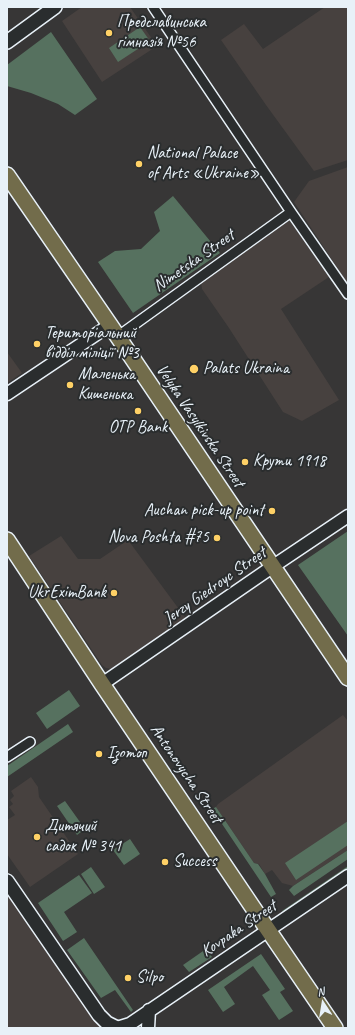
<!DOCTYPE html>
<html>
<head>
<meta charset="utf-8">
<style>
	body { margin:0 }
	#map { position:relative; width:355px; height:1035px; overflow:hidden; background:#373636; font-family:Caveat,sans-serif }
	canvas { display:block }
	.frame { position:absolute; inset:0; border:8px solid #e8f1f8; pointer-events:none }
	.north { position:absolute; left:303px; top:983px; width:40px; height:40px; -webkit-text-stroke:3px #2a2d2e; paint-order:stroke; rotate:348deg; font-size:11px; font-weight:700; line-height:16px; text-align:center; color:#e8f1f8 }
	.north::after { content:''; display:block; margin:auto; width:14px; height:18px; background:#e8f1f8; clip-path:polygon(50% 0,100% 100%,50% 72%,0 100%) }
</style>
</head>
<body>
<div id="map">
<canvas width="355" height="1035"></canvas>
<div class="frame"></div>
<div class="north">N</div>
</div>
<script>
const ctx = document.querySelector('canvas').getContext('2d');
ctx.lineJoin = 'round';
function paint(path, color) {
  ctx.fillStyle = color;
  ctx.fill(path, 'evenodd');
}
function toPath(rows) {
  const path = new Path2D();
  for (const r of rows) {
    path.moveTo(r[0], r[1]);
    for (let i = 2; i < r.length; i += 2) path.lineTo(r[i], r[i + 1]);
  }
  return path;
}
function stroke(path, color, width, dash) {
  ctx.strokeStyle = color;
  ctx.lineWidth = width;
  ctx.lineCap = dash ? 'butt' : 'round';
  ctx.setLineDash(dash || []);
  ctx.stroke(path);
}
function drawText(font, color, halo, rows, align = 'center') {
  ctx.font = font + ' Caveat,sans-serif';
  ctx.lineWidth = 4;
  ctx.setLineDash([]);
  ctx.textBaseline = 'middle';
  ctx.strokeStyle = halo;
  ctx.fillStyle = color;
  for (const [text, x, y, turn = 0] of rows) {
    ctx.save();
    ctx.translate(x, y);
    ctx.rotate((+turn || 0) * Math.PI / 180);
    ctx.textAlign = isNaN(turn) ? turn : align;
    if (halo) ctx.strokeText(text, 0, 0);
    ctx.fillText(text, 0, 0);
    ctx.restore();
  }
}
const built = toPath([
	[82,7,130,7,157,46,102,82,62,21],
	[325,7,348,7,348,160,314,171,266,105,221,40,244,24,263,49],
	[348,167,348,284,294,202,309,181],
	[289,220,329,277,281,309,339,400,302,421,283,412,229,328,202,289,201,282],
	[7,352,22,373,7,383],
	[61,536,78,559,100,559,128,540,187,620,117,666,112,669,106,668,102,665,29,556],
	[343,715,348,721,348,850,293,886,282,883,272,870,265,874,259,864,254,863,216,807,218,804],
	[31,777,38,787,39,797,78,854,30,887,7,854,7,820,15,815,9,807,13,804,10,800,14,796,11,791],
	[7,881,23,903,117,1028,7,1028]
]);
const green = toPath([
	[140,27,150,41,118,62,109,48],
	[51,32,97,99,75,115,58,104,31,93,7,86,7,65],
	[173,196,220,253,133,313,98,262,115,251,141,249,160,231,154,212],
	[348,531,348,636,298,565],
	[69,690,80,706,47,729,36,713],
	[68,724,73,732,7,777,7,766],
	[65,801,85,829,77,835,57,806],
	[216,807,254,863,258,864,265,874,276,894,271,897,212,809],
	[348,821,348,845,296,880,285,863],
	[130,839,140,854,124,865,113,850],
	[348,850,348,859,294,896,289,890,293,886],
	[348,866,348,871,285,914,282,911],
	[91,867,105,887,94,894,81,874],
	[79,875,92,893,64,912,77,932,63,941,38,903],
	[84,938,133,1010,131,1012,115,990,101,998,67,950],
	[206,949,212,957,189,972,183,965],
	[261,954,285,989,280,992,293,1011,279,1020,262,995,270,990,253,966,224,987,235,1004,223,1012,208,990]
]);
const minor = toPath([
	[153,7,291,212,348,294],
	[117,337,291,212],
	[7,757,30,742]
]);
const tertiary = toPath([
	[7,394,110,325],
	[102,684,272,567,348,516],
	[117,1028,130,1024,348,876],
	[148,1028,149,1010]
]);
const secondary = toPath([
	[7,42,55,7],
	[7,881,99,1015,107,1023,117,1028]
]);
const primary = toPath([
	[7,175,110,325,348,678],
	[7,540,102,684,262,921,335,1028]
]);
const markers = [
	[109,33,4,"#ffd166"],
	[139,164,4,"#ffd166"],
	[37,344,4,"#ffd166"],
	[194,369,5,"#ffd166"],
	[70,385,4,"#ffd166"],
	[138,411,4,"#ffd166"],
	[245,462,4,"#ffd166"],
	[272,511,4,"#ffd166"],
	[217,538,4,"#ffd166"],
	[114,593,4,"#ffd166"],
	[99,754,4,"#ffd166"],
	[37,837,4,"#ffd166"],
	[165,862,4,"#ffd166"],
	[128,978,4,"#ffd166"]
];
const poiNames = [
	["Предславинська",117,23],
	["гімназія №56",117,43],
	["National Palace",147,154],
	["of Arts «Ukraine»",147,174],
	["Територіальний",45,334],
	["відділ міліції №3",45,354],
	["Palats Ukraina",203,369],
	["Маленька",78,375],
	["Кишенька",78,395],
	["OTP Bank",138,428,"center"],
	["Крути 1918",253,462],
	["Auchan pick-up point",264,511,"right"],
	["Nova Poshta #75",209,538,"right"],
	["UkrEximBank",106,593,"right"],
	["Ізотоп",107,754],
	["Дитячий",45,827],
	["садок № 341",45,847],
	["Success",173,862],
	["Silpo",136,978]
];
const streetNames = [
	["Nimetska Street",194,261,-35],
	["Velyka Vasylkivska Street",200,426,56],
	["Jerzy Giedroyc Street",215,586,-35],
	["Antonovycha Street",186,774,56],
	["Kovpaka Street",239,929,-34]
];
paint(built, '#47413f');
paint(green, '#56715f');
stroke(minor, '#e8f1f8', 12);
stroke(tertiary, '#e8f1f8', 15);
stroke(secondary, '#e8f1f8', 16);
stroke(primary, '#e8f1f8', 18);
stroke(minor, '#2a2d2e', 9);
stroke(tertiary, '#2a2d2e', 12);
stroke(secondary, '#2a2d2e', 13);
stroke(primary, '#726c4b', 15);
for (const [x, y, r, color] of markers) {
  const dot = new Path2D();
  dot.arc(x, y, r, 0, 2 * Math.PI);
  ctx.fillStyle = color;
  ctx.fill(dot);
  stroke(dot, '#2a2d2e', 1.5);
}
drawText('17px', '#e8f1f8', '#2a2d2e', poiNames, 'left');
drawText('17px', '#e8f1f8', '#2a2d2e', streetNames);
</script>
</body>
</html>
